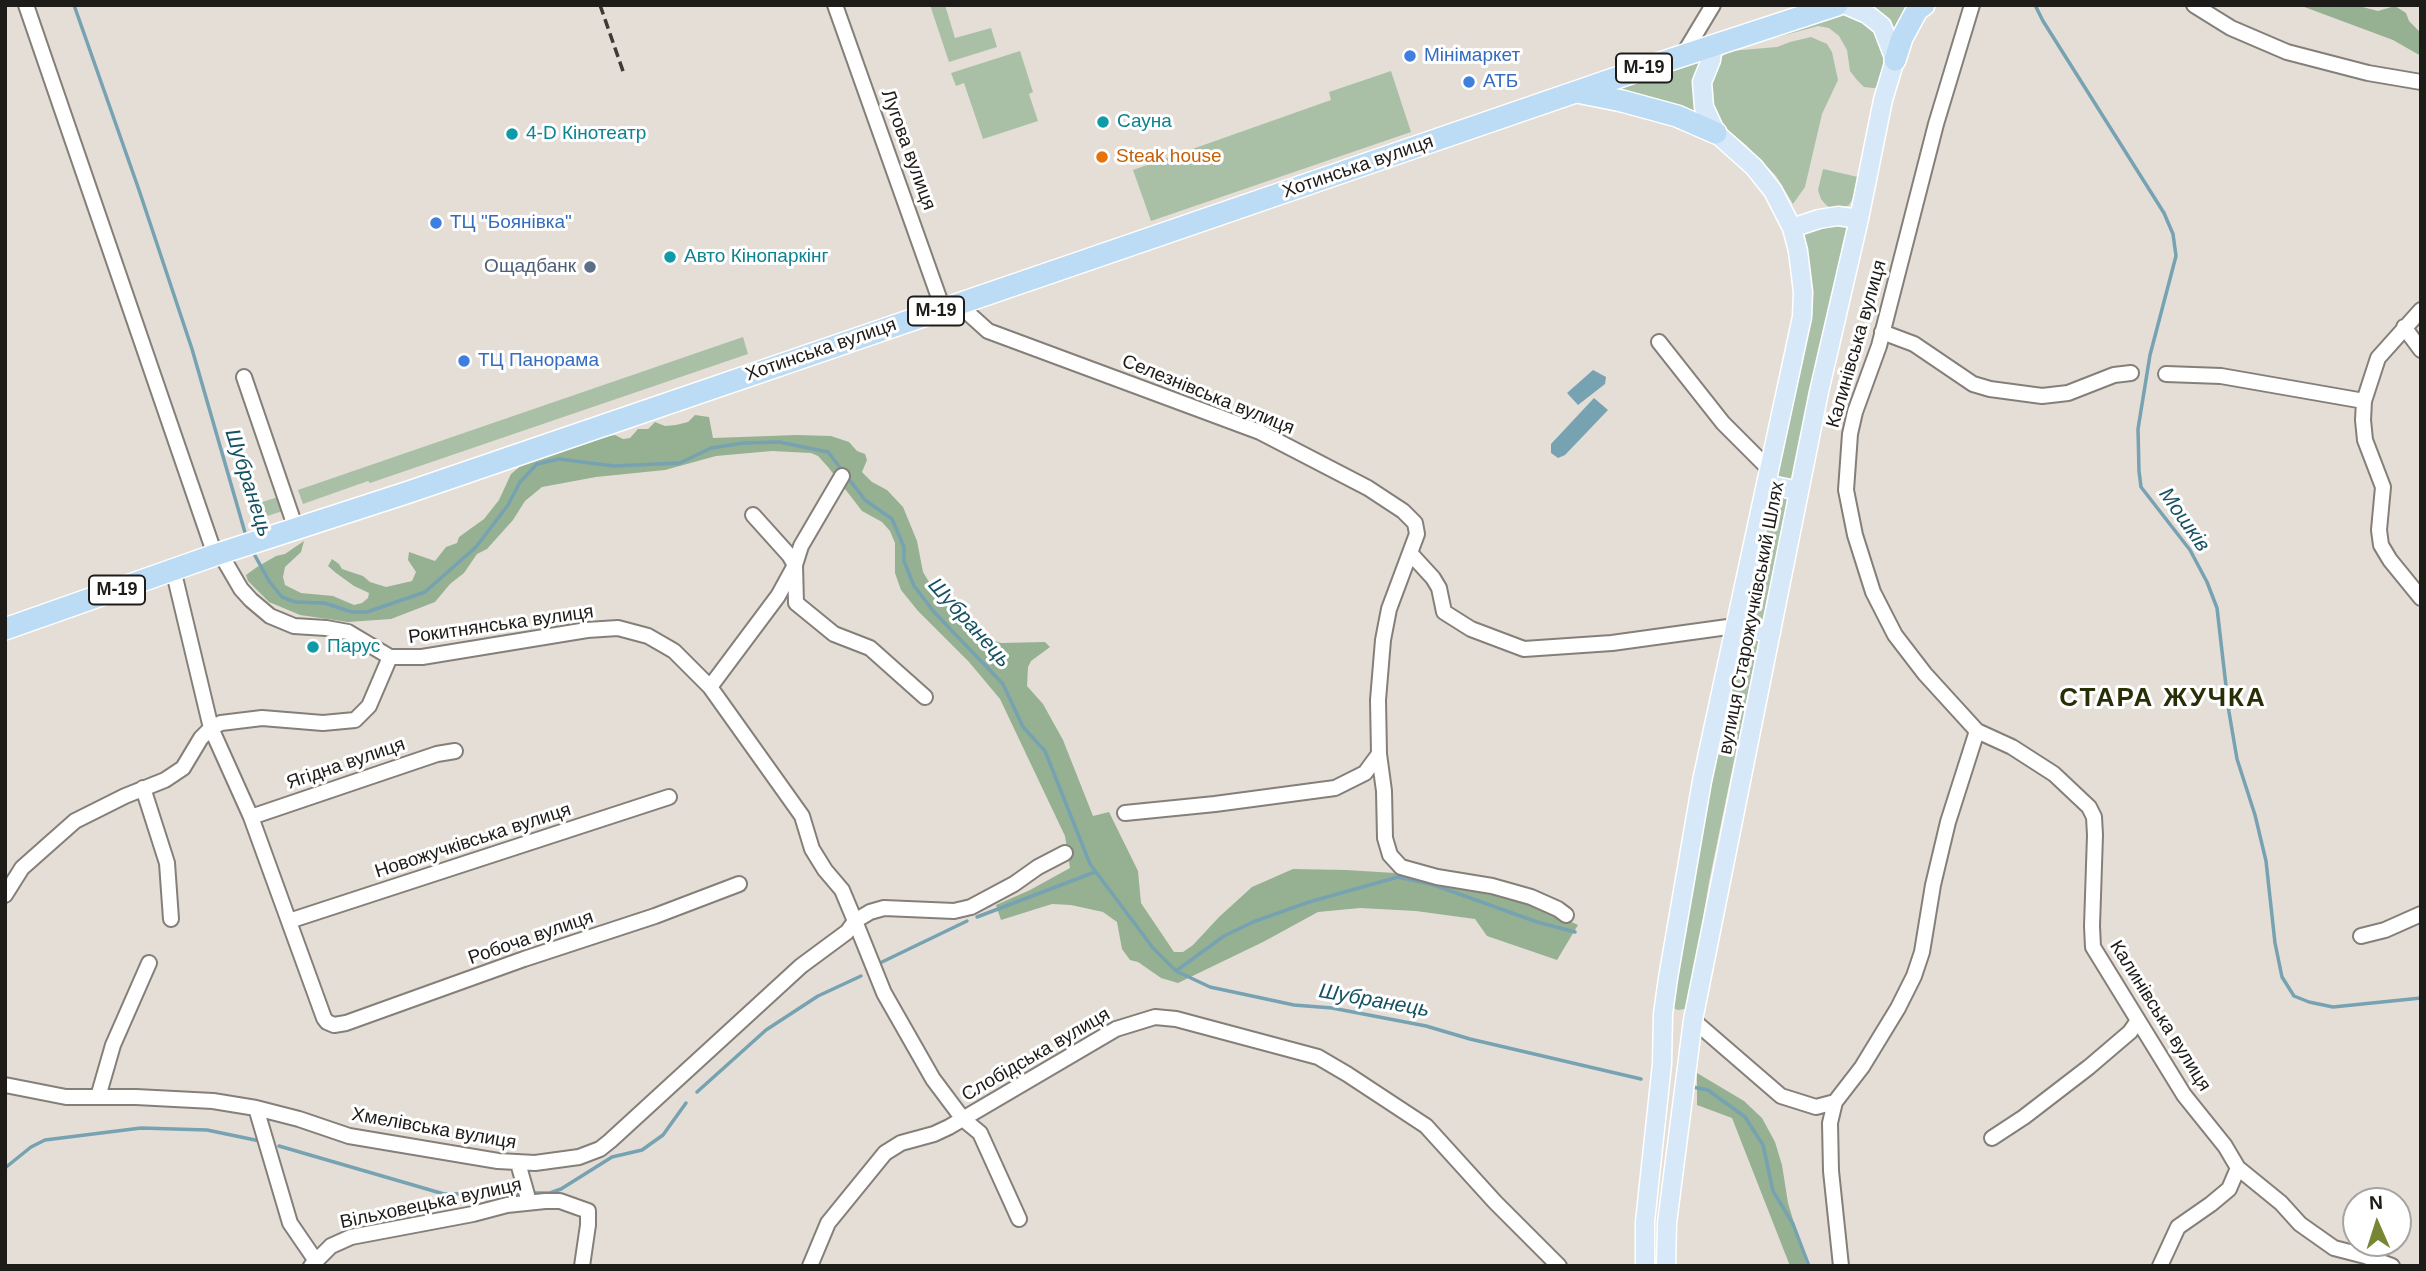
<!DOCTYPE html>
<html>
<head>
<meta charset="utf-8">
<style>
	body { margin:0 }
	#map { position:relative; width:2426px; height:1271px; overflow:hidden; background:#e5ded7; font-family:Arial,sans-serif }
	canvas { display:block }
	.frame { position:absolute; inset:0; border:7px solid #1e1c19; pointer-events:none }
	.north { position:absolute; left:2342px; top:1187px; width:70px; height:70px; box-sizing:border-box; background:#fff; border:2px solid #a5a4a3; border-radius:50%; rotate:357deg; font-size:19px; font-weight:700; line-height:28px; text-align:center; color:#1e1c19 }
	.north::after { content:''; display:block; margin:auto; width:24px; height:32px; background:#778634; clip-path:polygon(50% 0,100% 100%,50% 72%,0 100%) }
</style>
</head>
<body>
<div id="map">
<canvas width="2426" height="1271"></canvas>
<div class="frame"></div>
<div class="north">N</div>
</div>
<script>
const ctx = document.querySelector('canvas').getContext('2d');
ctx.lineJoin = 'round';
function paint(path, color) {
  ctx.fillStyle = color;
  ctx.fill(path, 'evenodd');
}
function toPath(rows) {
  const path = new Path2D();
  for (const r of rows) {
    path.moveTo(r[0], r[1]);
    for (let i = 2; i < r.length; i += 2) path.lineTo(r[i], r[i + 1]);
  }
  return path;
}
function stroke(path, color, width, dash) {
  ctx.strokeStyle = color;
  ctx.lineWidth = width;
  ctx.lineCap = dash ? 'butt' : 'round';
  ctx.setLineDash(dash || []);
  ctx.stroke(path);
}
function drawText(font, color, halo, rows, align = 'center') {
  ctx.font = font + ' Arial,sans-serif';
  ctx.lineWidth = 6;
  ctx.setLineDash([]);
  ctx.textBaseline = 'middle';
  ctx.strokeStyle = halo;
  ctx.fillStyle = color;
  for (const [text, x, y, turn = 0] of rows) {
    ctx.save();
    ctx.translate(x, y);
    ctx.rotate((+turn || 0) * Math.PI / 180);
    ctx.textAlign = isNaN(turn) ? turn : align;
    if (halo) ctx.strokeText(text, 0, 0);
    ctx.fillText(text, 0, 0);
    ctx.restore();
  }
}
const green = toPath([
	[930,5,945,5,955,38,991,28,997,47,949,62],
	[1861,5,1918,5,1895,39],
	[1842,13,1866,22,1881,38,1887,55,1885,74,1880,87,1873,88,1864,87,1857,80,1850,71,1847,50,1839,36,1829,28,1818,26,1778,37,1776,33],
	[1811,37,1827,44,1832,52,1838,80,1822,114,1805,187,1793,204,1776,176,1746,145,1723,126,1715,111,1711,97,1711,84,1713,74,1721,57,1730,51,1777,47,1790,42],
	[1020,51,1033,92,1029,94,1038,121,983,139,964,83,956,86,951,73],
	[1701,62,1697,71,1695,88,1702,119,1618,90],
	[1391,71,1411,132,1151,221,1133,170,1331,100,1329,92],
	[1823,169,1858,177,1854,197,1849,205,1841,209,1833,209,1826,205,1821,199,1818,190],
	[1844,223,1847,226,1792,482,1779,482,1773,474,1793,382,1801,234,1810,228],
	[743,337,748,354,370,483,368,481,303,504,298,490],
	[1773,494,1785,496,1788,500,1762,622,1757,623,1743,618,1768,496],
	[278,497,283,511,264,517,259,503],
	[1739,635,1759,639,1709,882,1689,1004,1685,1009,1678,1010,1673,1008,1680,928]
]);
const forest = toPath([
	[2299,5,2355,5,2378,11,2395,6,2406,13,2409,21,2421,33,2421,56,2393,40],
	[695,415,709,417,713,438,797,435,831,436,849,442,857,451,865,454,867,460,862,472,872,482,887,490,903,507,917,541,923,572,938,597,979,636,1001,643,1045,642,1050,647,1031,661,1028,667,1027,686,1043,704,1063,740,1093,816,1109,812,1138,871,1141,903,1174,952,1183,952,1193,945,1219,917,1252,887,1293,869,1346,870,1395,873,1466,884,1524,900,1578,925,1557,960,1487,936,1475,919,1416,911,1360,908,1318,912,1263,942,1178,983,1161,978,1138,962,1130,960,1122,949,1117,922,1103,912,1071,905,1052,904,1001,920,996,905,1030,890,1070,868,1065,836,1000,699,969,662,918,611,901,590,895,573,895,543,890,531,882,522,862,511,828,467,818,456,811,453,772,451,716,456,665,470,596,477,542,487,525,501,513,520,487,549,477,554,464,573,450,584,435,602,391,619,348,622,300,615,269,602,248,581,246,575,257,567,276,556,285,554,304,541,301,552,285,567,283,577,285,585,301,593,333,596,354,605,362,603,368,598,369,593,354,586,336,573,328,566,332,559,339,564,342,569,363,576,370,582,386,587,412,581,416,572,408,560,409,552,435,561,446,547,457,543,459,537,484,519,499,500,511,474,523,464,599,438,615,435,623,439,630,438,638,429,648,429,655,422,665,426,676,425,688,422],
	[1697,1073,1744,1101,1762,1118,1775,1142,1782,1165,1788,1203,1807,1266,1790,1266,1732,1118,1697,1105]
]);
const water = toPath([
	[1593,370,1606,377,1605,384,1578,405,1567,393],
	[1594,398,1608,410,1565,455,1558,458,1551,453,1551,444]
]);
const stream = toPath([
	[74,5,139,190,192,349,246,536],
	[2035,5,2043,21,2164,213,2173,234,2176,256,2150,355,2138,429,2139,471,2141,487,2190,550,2207,582,2217,608,2229,712,2237,759,2255,815,2266,861,2275,943,2282,977,2294,996,2309,1002,2333,1007,2421,998],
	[253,552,269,581,282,597,295,602,324,603,352,612,367,612,425,592,476,547,508,505,520,482,537,464,559,459,614,466,680,463,711,448,744,443,779,442,828,452,865,500,892,519,904,547,904,561,914,586,934,612,1003,684,1023,727,1045,751,1090,864,1153,948,1176,971,1210,987,1294,1005,1332,1008,1426,1026,1470,1039,1641,1079],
	[977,917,1095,872],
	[882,962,967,921],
	[1176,971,1224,936,1253,922,1309,902,1398,877,1434,885,1537,922,1575,932],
	[1692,1087,1708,1090,1745,1117,1763,1145,1773,1191,1793,1224,1809,1266],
	[697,1092,766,1030,818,996,861,976],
	[279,1146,444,1194,522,1193],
	[5,1168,31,1147,45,1140,141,1128,207,1130,260,1141],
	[530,1193,550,1193,561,1189,612,1157,642,1150,663,1135,686,1103]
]);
const minor = toPath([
	[26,5,215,555],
	[835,5,943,309],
	[1972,5,1936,124,1879,346,1855,412,1850,434,1846,490,1855,535,1873,592,1895,635,1925,674,1977,731,2012,747,2054,774,2089,807,2094,817,2095,835,2092,926,2093,947,2184,1095,2225,1146,2238,1168,2281,1203,2300,1224,2334,1248,2365,1256,2392,1266],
	[2194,5,2231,28,2287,52,2368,73,2421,82],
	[1683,55,1713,5],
	[958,304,988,331,1260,432,1368,488,1403,511,1415,523,1417,534,1389,609,1383,640,1378,700,1379,754,1384,791,1385,838,1390,855,1401,867,1437,877,1492,886,1531,897,1558,909,1566,915],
	[2404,327,2421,350],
	[1882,332,1914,344,1973,384,1990,389,2042,396,2068,393,2114,375,2131,373],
	[1659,342,1723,423,1769,469],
	[2166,374,2221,376,2364,401,2363,420,2365,440,2383,487,2379,530,2381,545,2390,560,2421,598],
	[244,377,296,529],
	[2364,401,2378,358,2421,310],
	[753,515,789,555,795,565,796,603,834,634,870,648,925,697],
	[220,553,241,589,251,600,270,616,294,626,326,628,348,632,390,657],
	[1411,554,1433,578,1439,588,1444,612,1471,629,1524,649,1612,643,1735,626],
	[173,569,211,728,251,817,324,1018,327,1022,334,1025,346,1023,524,959,655,916,739,884],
	[710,687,778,596,795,565,801,546,842,476],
	[143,788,167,863,171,919],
	[1125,813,1215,804,1335,788,1365,773,1379,754],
	[251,817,437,754,455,751],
	[5,895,22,868,75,821,125,796,165,780,183,768,201,738,211,728,221,723,262,718,323,723,355,720,369,706,390,657,422,657,587,630,618,628,648,636,674,651,710,687,802,816,812,849,825,870,842,890,855,921,870,912,884,908,954,911,971,907,1014,884,1038,867,1065,853],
	[289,921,669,797],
	[855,921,884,993,933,1079,963,1119,980,1133,1019,1219],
	[2361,936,2385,930,2421,914],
	[1693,1020,1781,1096,1816,1107,1835,1102,1830,1123,1831,1171,1841,1266],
	[5,1085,66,1097,136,1097,213,1101,256,1108,299,1119,349,1136,498,1161,535,1163,579,1157,600,1149,610,1141,801,966,847,932,855,921],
	[98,1097,113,1045,149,963],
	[1835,1102,1862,1067,1898,1008,1914,976,1922,952,1933,885,1948,822,1977,731],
	[256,1108,290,1223,316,1261],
	[1992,1138,2024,1117,2089,1067,2130,1032,2137,1022],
	[518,1163,529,1202],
	[311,1266,331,1246,351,1237,473,1214,507,1205,545,1201,560,1201,588,1211,588,1225,582,1266],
	[810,1266,828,1223,885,1153,901,1143,934,1134,949,1127,1116,1029,1155,1017,1176,1019,1318,1057,1347,1074,1426,1126,1495,1202,1559,1266],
	[2160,1266,2178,1227,2211,1204,2229,1189,2238,1168]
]);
const major = toPath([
	[1792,228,1819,219,1838,216,1859,219],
	[1766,484,1799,491],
	[1735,626,1771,633],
	[1645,1266,1645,1222,1662,1064,1663,1014,1668,978,1702,781,1802,317,1803,292,1798,251,1792,228,1773,191,1754,167,1716,133,1704,107,1702,82,1711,60,1713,45],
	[1666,1266,1667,1223,1693,1020,1819,392,1859,219,1883,100,1895,60,1882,26,1867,14,1846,5]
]);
const highway = toPath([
	[1895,60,1902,38,1917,10,1924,5],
	[1577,92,1622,101,1677,116,1716,133],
	[5,629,215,555,409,492,1052,272,1651,66,1837,5]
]);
const rail = toPath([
	[600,5,624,74],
	[2420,5,2421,5]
]);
const markers = [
	[1410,56,7,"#3f7fe0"],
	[1469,82,7,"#3f7fe0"],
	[1103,122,7,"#0f9aa8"],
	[512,134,7,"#0f9aa8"],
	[1102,157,7,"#e8710a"],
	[436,223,7,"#3f7fe0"],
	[670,257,7,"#0f9aa8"],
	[590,267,7,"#5c6f8a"],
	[464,361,7,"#3f7fe0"],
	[313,647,7,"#0f9aa8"]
];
const shields = [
	[1644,68,56],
	[936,311,56],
	[117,590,56]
];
const shieldNames = [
	["М-19",1644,68],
	["М-19",936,311],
	["М-19",117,590]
];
const shopNames = [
	["Мінімаркет",1424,56],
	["АТБ",1483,82],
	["ТЦ \"Боянівка\"",450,223],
	["ТЦ Панорама",478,361]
];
const cultureNames = [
	["Сауна",1117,122],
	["4-D Кінотеатр",526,134],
	["Авто Кінопаркінг",684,257],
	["Парус",327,647]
];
const streetNames = [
	["Лугова вулиця",908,150,70],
	["Хотинська вулиця",1358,167,-19],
	["Калинівська вулиця",1857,344,-74],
	["Хотинська вулиця",821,350,-19],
	["Селезнівська вулиця",1208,395,22],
	["вулиця Старожучківський Шлях",1752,618,-79],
	["Рокитнянська вулиця",501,625,-8],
	["Ягідна вулиця",346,764,-19],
	["Новожучківська вулиця",473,841,-18],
	["Робоча вулиця",531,938,-19],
	["Калинівська вулиця",2160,1016,58],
	["Слобідська вулиця",1036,1055,-30],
	["Хмелівська вулиця",434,1129,10],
	["Вільховецька вулиця",431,1204,-12]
];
const foodNames = [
	["Steak house",1116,157]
];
const serviceNames = [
	["Ощадбанк",576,267]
];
const waterNames = [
	["Шубранець",248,483,72],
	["Мошків",2184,520,55],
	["Шубранець",969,623,48],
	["Шубранець",1374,1001,10]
];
const districtNames = [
	["СТАРА ЖУЧКА",2163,699]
];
paint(green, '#a9c0a7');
paint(forest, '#95b192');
paint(water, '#76a2b2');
stroke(stream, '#76a2b2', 3.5);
stroke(minor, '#857f79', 18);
stroke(major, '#fff', 21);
stroke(highway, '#fff', 24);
stroke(minor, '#fff', 14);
stroke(major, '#d7e9f9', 18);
stroke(highway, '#bcdbf5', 21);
stroke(rail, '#3d3a37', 3.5, [10, 5]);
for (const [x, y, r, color] of markers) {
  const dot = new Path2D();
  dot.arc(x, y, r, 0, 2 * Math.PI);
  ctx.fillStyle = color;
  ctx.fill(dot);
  stroke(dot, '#fff', 2.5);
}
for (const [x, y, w] of shields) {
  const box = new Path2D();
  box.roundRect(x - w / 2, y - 14.5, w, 29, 5);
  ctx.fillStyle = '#fff';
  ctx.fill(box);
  stroke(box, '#1e1c19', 2);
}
drawText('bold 18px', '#1e1c19', null, shieldNames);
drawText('19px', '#366cbe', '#fff', shopNames, 'left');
drawText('19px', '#0d838f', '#fff', cultureNames, 'left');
drawText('19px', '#1e1c19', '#fff', streetNames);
drawText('19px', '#c56008', '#fff', foodNames, 'left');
drawText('19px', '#4e5e75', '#fff', serviceNames, 'right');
drawText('italic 21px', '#165264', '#fff', waterNames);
ctx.letterSpacing = '2px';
drawText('bold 26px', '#282e06', '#fff', districtNames);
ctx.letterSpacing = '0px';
</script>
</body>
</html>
